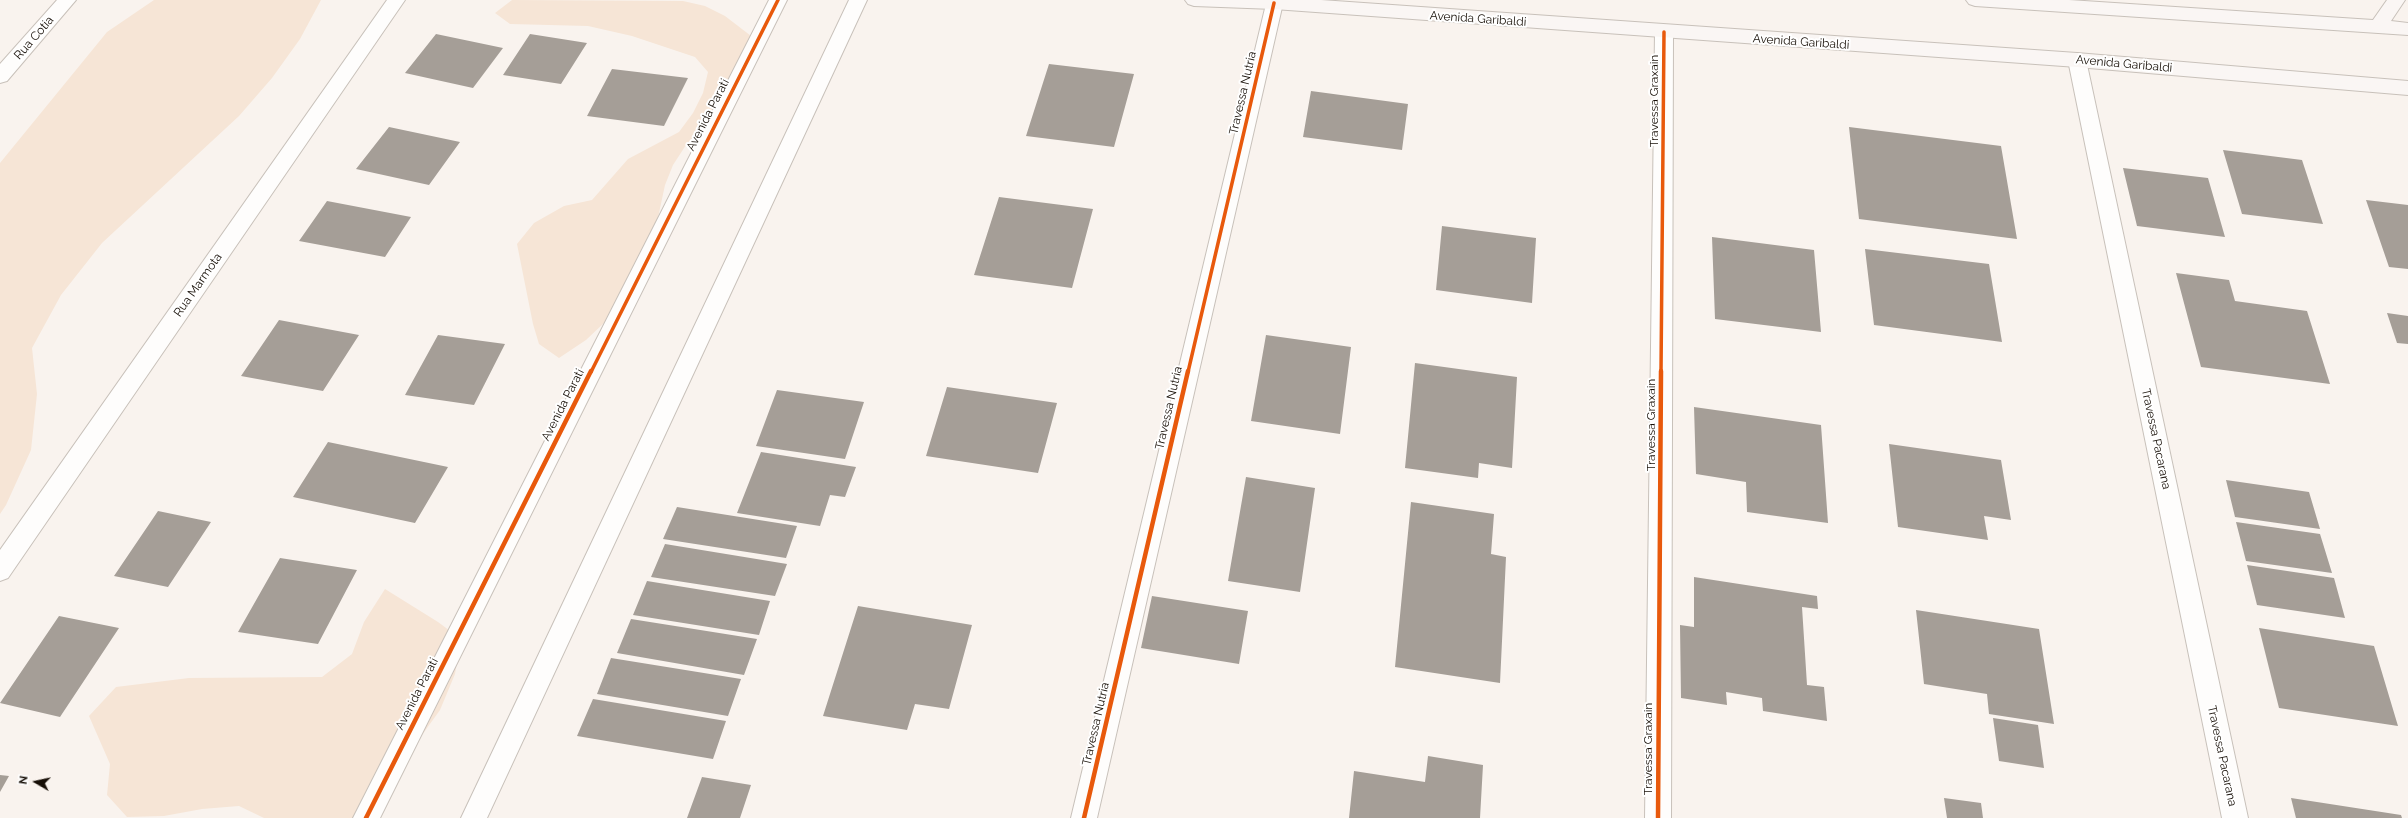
<!DOCTYPE html>
<html>
<head>
<meta charset="utf-8">
<style>
	body { margin:0 }
	#map { position:relative; width:2408px; height:818px; overflow:hidden; background:#f9f3ee; font-family:Raleway,sans-serif }
	canvas { display:block }
	.north { position:absolute; left:16px; top:762px; width:40px; height:40px; -webkit-text-stroke:3px #fff; paint-order:stroke; rotate:279deg; font-size:11px; font-weight:700; line-height:16px; text-align:center; color:#160e06 }
	.north::after { content:''; display:block; margin:auto; width:14px; height:18px; background:#160e06; clip-path:polygon(50% 0,100% 100%,50% 72%,0 100%) }
</style>
</head>
<body>
<div id="map">
<canvas width="2408" height="818"></canvas>
<div class="north">N</div>
</div>
<script>
const ctx = document.querySelector('canvas').getContext('2d');
ctx.lineJoin = 'round';
function paint(path, color) {
  ctx.fillStyle = color;
  ctx.fill(path, 'evenodd');
}
function toPath(rows) {
  const path = new Path2D();
  for (const r of rows) {
    path.moveTo(r[0], r[1]);
    for (let i = 2; i < r.length; i += 2) path.lineTo(r[i], r[i + 1]);
  }
  return path;
}
function stroke(path, color, width, dash) {
  ctx.strokeStyle = color;
  ctx.lineWidth = width;
  ctx.lineCap = dash ? 'butt' : 'round';
  ctx.setLineDash(dash || []);
  ctx.stroke(path);
}
function drawText(font, color, halo, rows, align = 'center') {
  ctx.font = font + ' Raleway,sans-serif';
  ctx.lineWidth = 4;
  ctx.setLineDash([]);
  ctx.textBaseline = 'middle';
  ctx.strokeStyle = halo;
  ctx.fillStyle = color;
  for (const [text, x, y, turn = 0] of rows) {
    ctx.save();
    ctx.translate(x, y);
    ctx.rotate((+turn || 0) * Math.PI / 180);
    ctx.textAlign = isNaN(turn) ? turn : align;
    if (halo) ctx.strokeText(text, 0, 0);
    ctx.fillText(text, 0, 0);
    ctx.restore();
  }
}
const green = toPath([
	[154,0,321,0,300,39,272,78,239,116,102,243,61,295,32,348,37,394,31,450,6,505,0,514,0,163,107,32],
	[512,0,683,1,705,6,725,16,755,39,719,110,686,145,673,165,665,185,656,227,605,322,586,340,559,358,539,344,533,324,517,244,534,223,564,206,592,200,628,159,679,132,693,113,703,93,708,72,695,57,632,36,588,26,510,24,495,13],
	[385,589,438,622,461,639,455,674,440,710,417,742,398,782,378,816,374,818,264,818,239,806,202,809,164,816,127,817,107,795,110,764,89,716,116,687,189,678,322,677,352,654,364,622]
]);
const building = toPath([
	[436,34,503,48,473,88,405,73],
	[530,34,587,43,561,84,503,75],
	[1049,64,1134,74,1114,147,1026,136],
	[612,69,688,78,664,126,587,116],
	[1311,91,1408,104,1402,150,1303,137],
	[389,127,460,142,429,185,356,169],
	[1849,127,2001,146,2017,239,1859,219],
	[2223,150,2302,160,2323,224,2242,214],
	[2123,168,2208,178,2225,237,2137,226],
	[999,197,1093,209,1072,288,974,275],
	[2366,200,2408,205,2408,269,2389,267],
	[327,201,411,217,385,257,299,241],
	[1442,226,1536,238,1532,303,1436,290],
	[1712,237,1814,250,1821,332,1715,319],
	[1865,249,1989,264,2002,342,1874,325],
	[2176,273,2229,280,2235,301,2307,311,2330,384,2201,367],
	[2387,313,2408,316,2408,344,2397,343],
	[279,320,359,335,323,391,241,376],
	[438,335,505,344,474,405,405,395],
	[1266,335,1351,347,1340,434,1251,421],
	[1415,363,1517,377,1512,468,1479,463,1478,478,1405,468],
	[947,387,1057,403,1038,473,926,456],
	[777,390,864,402,845,459,756,446],
	[1694,407,1821,425,1828,523,1747,512,1746,482,1696,474],
	[328,442,448,467,415,523,293,497],
	[1889,444,2001,460,2011,520,1984,516,1988,540,1898,527],
	[761,452,856,467,845,497,830,495,820,526,737,513],
	[1246,477,1315,488,1300,592,1228,581],
	[2226,480,2309,492,2320,529,2235,517],
	[1411,502,1494,514,1491,554,1506,557,1500,683,1395,667],
	[677,507,797,526,786,558,663,539],
	[158,511,211,522,168,587,114,576],
	[2236,522,2320,534,2332,573,2246,561],
	[665,544,787,564,775,596,651,577],
	[280,558,357,570,318,644,238,632],
	[2247,565,2334,578,2345,618,2257,605],
	[1694,577,1817,596,1818,609,1802,607,1807,685,1824,687,1827,721,1763,711,1762,698,1726,692,1727,705,1681,698,1680,625,1694,627],
	[647,581,770,601,759,635,633,615],
	[1152,596,1248,611,1239,664,1141,648],
	[858,606,972,625,949,709,915,704,907,730,823,716],
	[1916,610,2039,629,2054,724,1989,714,1987,694,1924,684],
	[59,616,119,628,60,717,0,703],
	[631,619,757,639,744,675,617,653],
	[2259,628,2374,646,2398,726,2279,708],
	[611,658,741,679,728,716,597,694],
	[593,699,726,721,713,759,577,736],
	[1993,718,2038,725,2044,768,1999,761],
	[1428,756,1483,765,1480,818,1349,818,1354,771,1425,782],
	[0,775,9,776,0,792],
	[702,777,751,785,740,818,687,818],
	[1944,798,1981,803,1983,818,1947,818],
	[2291,798,2401,815,2402,818,2296,818]
]);
const minor = toPath([
	[57,0,76,0,7,81,0,83,0,64,57,0],
	[387,0,405,0,8,578,0,581,0,550,387,0],
	[1267,0,1281,0,1283,3,1097,818,1071,818,1267,0],
	[1664,25,1670,27,1673,32,1671,818,1645,818,1655,32,1658,27,1664,25],
	[2077,53,2084,55,2086,60,2248,818,2222,818,2068,60,2070,55,2077,53]
]);
const tertiary = toPath([
	[769,0,787,0,380,818,353,818,769,0],
	[849,0,867,0,487,818,461,818,849,0]
]);
const secondary = toPath([
	[1185,0,1321,0,2077,53,2408,81,2408,95,2077,67,1274,9,1194,6,1188,4,1185,0],
	[1966,0,2069,0,2373,20,2387,0,2405,0,2391,21,2408,23,2408,35,1975,6,1969,4,1966,0]
]);
const cyclewayFar1 = toPath([
	[591,372,778,0],
	[1188,372,1274,3],
	[1661,372,1664,32]
]);
const cycleway = toPath([
	[366,818,591,371],
	[1084,818,1188,371],
	[1658,818,1661,371]
]);
const streetNames = [
	["Avenida Garibaldi",1478,19,4],
	["Rua Cotia",34,38,-49],
	["Avenida Garibaldi",1801,42,4],
	["Avenida Garibaldi",2124,64,5],
	["Travessa Nutria",1243,93,-77],
	["Travessa Graxain",1654,101,-90],
	["Avenida Parati",708,115,-63],
	["Rua Marmota",198,285,-55],
	["Avenida Parati",563,405,-63],
	["Travessa Nutria",1169,408,-77],
	["Travessa Graxain",1651,425,-90],
	["Travessa Pacarana",2156,439,78],
	["Avenida Parati",417,694,-63],
	["Travessa Nutria",1096,724,-77],
	["Travessa Graxain",1648,749,-90],
	["Travessa Pacarana",2222,756,78]
];
paint(green, '#f6e5d6');
paint(building, '#a59e97');
stroke(minor, '#c8c1ba', 2);
stroke(tertiary, '#c8c1ba', 2);
stroke(secondary, '#c8c1ba', 2);
paint(minor, '#fefdfc');
paint(tertiary, '#fefdfc');
paint(secondary, '#faf6f4');
stroke(cyclewayFar1, '#e8590c', 3.5);
stroke(cycleway, '#e8590c', 4.5);
drawText('12px', '#160e06', '#fff', streetNames);
</script>
</body>
</html>
